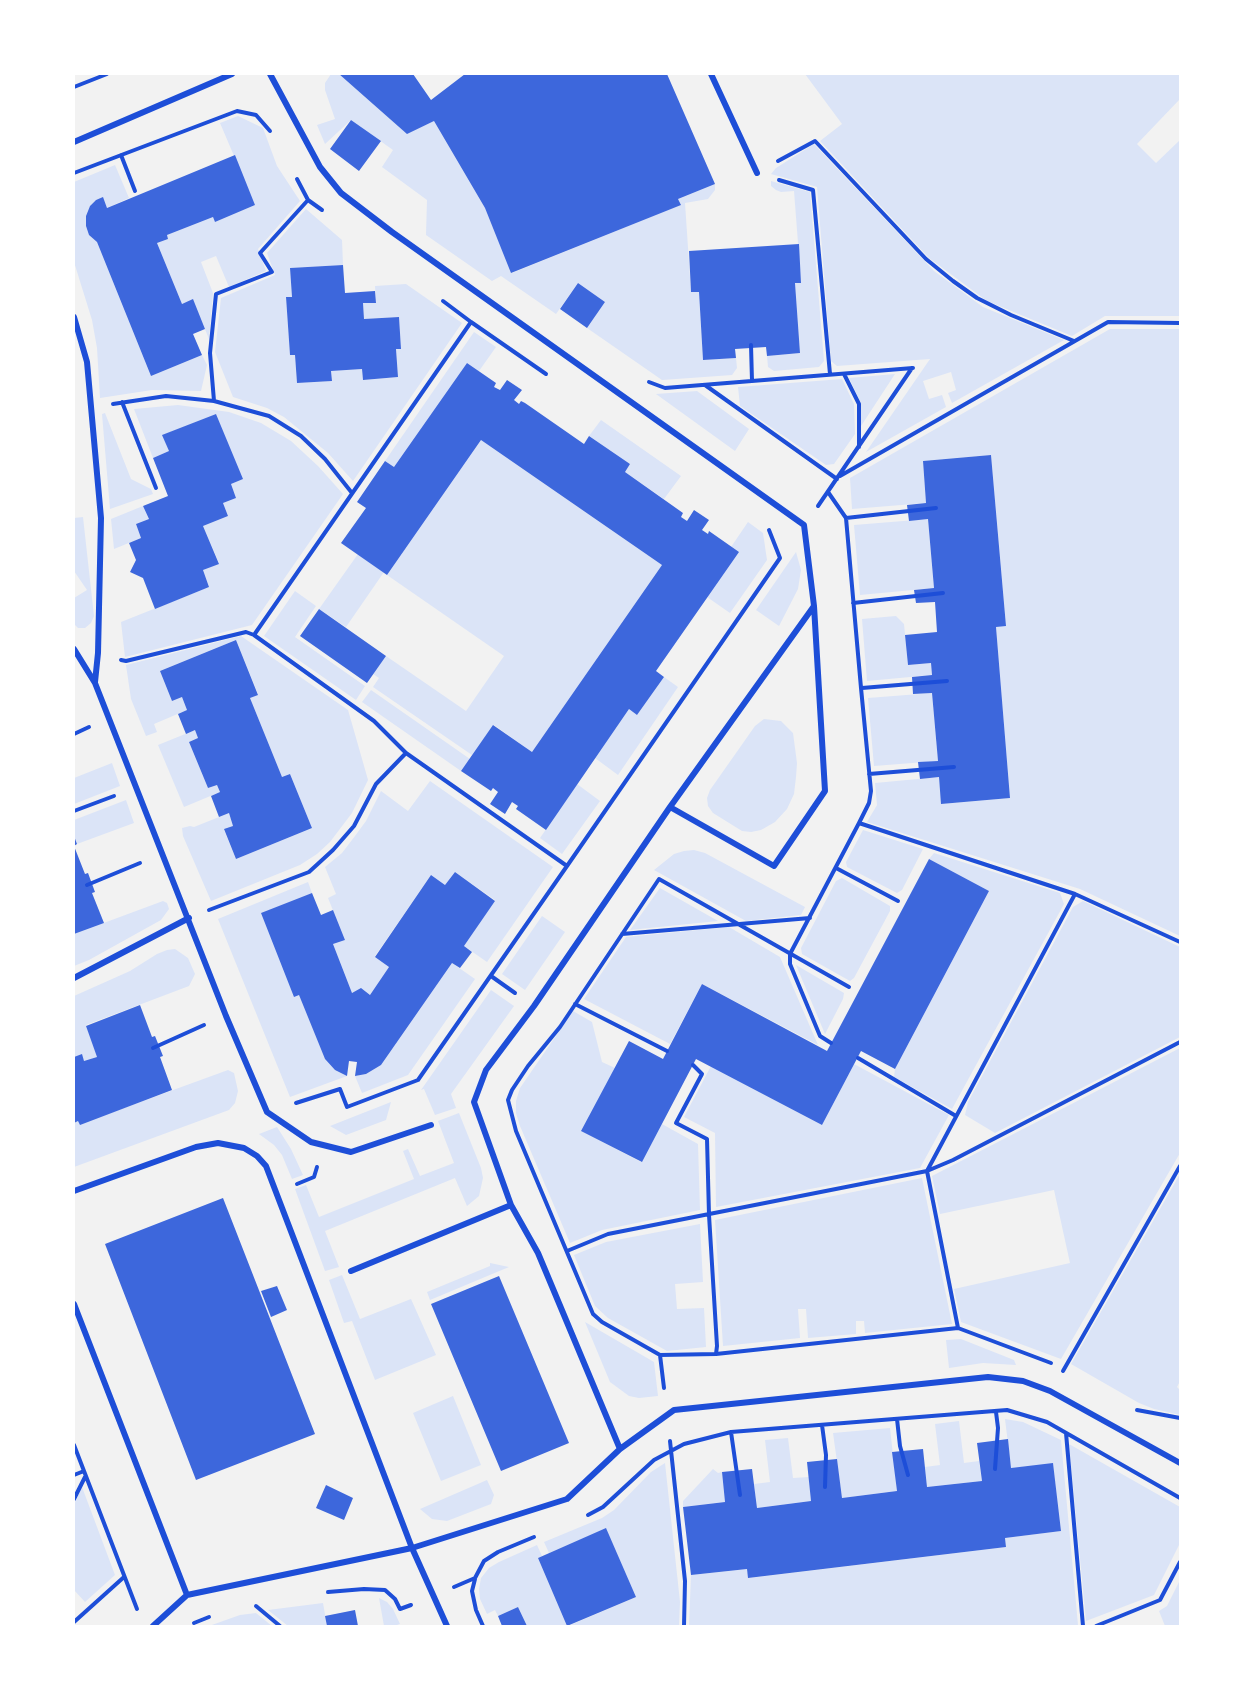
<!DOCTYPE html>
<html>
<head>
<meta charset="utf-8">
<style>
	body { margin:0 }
	#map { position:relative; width:1254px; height:1700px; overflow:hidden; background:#f2f2f2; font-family:"Varela Round",sans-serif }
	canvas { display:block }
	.frame { position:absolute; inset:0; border:75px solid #fff; pointer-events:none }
</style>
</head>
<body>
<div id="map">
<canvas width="1254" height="1700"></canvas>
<div class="frame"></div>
</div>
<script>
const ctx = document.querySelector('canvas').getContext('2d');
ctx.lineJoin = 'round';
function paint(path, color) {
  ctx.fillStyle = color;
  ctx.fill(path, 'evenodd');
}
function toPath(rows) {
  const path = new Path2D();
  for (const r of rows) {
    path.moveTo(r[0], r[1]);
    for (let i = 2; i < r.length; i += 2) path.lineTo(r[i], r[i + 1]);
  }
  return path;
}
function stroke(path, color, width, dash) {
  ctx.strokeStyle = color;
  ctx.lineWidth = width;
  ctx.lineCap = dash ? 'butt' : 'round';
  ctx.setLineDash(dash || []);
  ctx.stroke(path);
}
const green = toPath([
	[331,74,339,74,407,133,434,121,485,208,512,273,680,205,678,199,715,184,715,190,708,199,685,203,691,292,699,292,703,360,736,358,737,368,732,375,662,380,587,328,605,302,578,283,556,314,501,276,492,281,426,235,427,200,382,167,393,150,351,120,325,144,317,125,335,119,325,90,325,83],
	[805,74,1180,74,1180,99,1137,144,1156,163,1180,140,1180,316,1105,316,1072,336,987,301,929,258,820,141,842,124],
	[238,116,263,128,277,166,300,201,258,249,266,271,229,287,216,256,201,262,213,293,209,339,193,300,182,304,157,243,168,239,167,235,213,217,215,222,255,205,220,123],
	[814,144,934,271,983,307,1064,340,952,403,948,393,956,390,951,372,923,381,929,399,942,395,946,407,866,452,930,359,837,366,831,361,817,187,771,174,776,168],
	[115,165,129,198,107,208,103,198,96,200,90,206,86,216,86,226,89,235,97,242,151,376,202,355,207,365,201,391,152,390,100,398,97,348,92,320,74,262,74,182],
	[771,181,810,192,824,361,819,367,774,371,768,367,767,356,800,353,795,283,801,282,794,191,781,192,776,190,771,186],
	[306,209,342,240,343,265,290,268,292,297,286,297,290,355,295,355,297,383,332,381,331,371,362,369,363,380,398,377,396,349,401,349,399,317,364,319,363,303,376,303,375,286,406,284,462,323,353,481,328,453,284,417,267,408,233,397,215,352,221,298,275,275,267,253],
	[1110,329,1180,329,1180,936,1080,889,867,822,877,805,875,783,939,777,942,804,1010,798,996,627,1006,625,991,455,923,461,926,503,852,509,850,478],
	[474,332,496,347,479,371,467,363,394,467,385,461],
	[895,374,861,426,861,403,849,378],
	[842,379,854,404,855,434,834,464,826,465,740,406,738,387],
	[697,391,749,429,735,451,656,394],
	[178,405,229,412,261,423,291,441,318,466,343,494,252,625,125,657,121,622,209,587,203,570,219,563,203,526,228,516,223,503,236,498,231,484,242,479,216,414,163,435,169,451,153,458,134,409],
	[105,413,131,479,151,489,153,494,110,509,102,414],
	[601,420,681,476,664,499,625,472,630,464,589,436],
	[481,440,662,565,532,752,494,725,472,755,373,687,379,678,373,674,386,656,466,711,504,656,387,575],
	[143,506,149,519,136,524,141,538,114,549,111,519],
	[83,517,94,616,91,623,85,628,78,628,74,624,74,598,87,590,74,571,74,518],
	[928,519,934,588,860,595,854,525],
	[748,522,763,533,767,560,730,613,707,597,731,547],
	[796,552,801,570,798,589,779,626,756,610],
	[358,554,384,572,346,627,319,609],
	[295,591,316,606,295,637,365,686,356,700,264,636],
	[896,616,904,624,908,665,931,663,932,675,867,681,862,619],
	[241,636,348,710,368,780,352,813,330,842,317,854,300,865,211,901,183,836,182,828,190,826,194,827,229,813,233,826,224,830,236,859,312,828,290,774,282,777,250,698,258,694,236,640,160,671,172,701,182,697,187,710,154,724,157,732,146,736,131,699,126,665],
	[664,677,678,687,618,775,595,758,629,709,637,715],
	[371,690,470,759,461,771,362,702],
	[932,693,938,761,874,766,868,698],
	[764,719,781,721,793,733,797,763,796,777,794,794,787,809,775,822,761,830,751,832,742,831,713,813,708,806,707,798,710,790,755,726],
	[195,730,198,738,189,742,208,788,217,785,220,792,184,807,158,745],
	[112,763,120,786,74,804,74,778],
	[430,781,553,867,487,962,464,946,495,900,455,872,445,885,431,875,375,956,389,967,370,995,361,989,352,993,333,944,345,940,328,898,336,894,325,867,342,853,355,836,366,821,381,791,408,811],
	[577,784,600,801,562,854,540,838],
	[126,800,134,823,77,844,74,836,74,820],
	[863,830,923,849,902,890,897,893,847,867,846,862],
	[694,850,705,853,805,907,801,915,746,921,654,870,674,854,684,851],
	[934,853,1060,893,1064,904,952,1109,894,1077,895,1069,989,891,929,859],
	[842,878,890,906,890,911,854,978,850,981,802,954,801,948,836,881],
	[308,882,312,893,262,913,299,995,325,1059,335,1070,347,1076,290,1097,218,919],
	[660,888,718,921,630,930],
	[163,901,167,903,169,909,161,920,89,960,74,966,74,934],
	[1083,901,1180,947,1180,1037,995,1133,965,1115,968,1102,1073,907],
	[542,916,565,932,525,990,502,974],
	[729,927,780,957,818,1045,702,984,670,1044,584,999,626,937],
	[175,949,188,958,195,974,189,986,86,1025,97,1057,84,1061,81,1055,74,1057,74,996,130,971,157,954,167,950],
	[452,963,475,979,408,1075,362,1093,355,1076,366,1074,381,1065],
	[796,965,844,993,843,999,825,1034],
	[491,990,514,1006,451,1094,456,1108,435,1115,424,1089,421,1090],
	[573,1011,592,1022,602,1062,615,1068,582,1131,641,1162,662,1124,698,1144,700,1210,602,1230,570,1243,520,1126,516,1113,516,1101,520,1088],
	[1180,1048,1180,1153,1061,1359,961,1322,954,1289,1070,1263,1054,1190,940,1214,932,1176],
	[854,1064,949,1115,920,1168,716,1207,715,1133,684,1117,711,1066,822,1125],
	[228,1070,234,1073,238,1091,235,1103,229,1110,74,1167,74,1123,78,1121,80,1124],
	[391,1102,386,1120,346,1135,330,1126],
	[459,1113,481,1168,483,1178,479,1196,467,1206,455,1178,325,1231,339,1267,325,1271,295,1189,306,1185,319,1217,414,1179,403,1151,408,1149,420,1176,454,1163,438,1121],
	[277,1127,291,1149,303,1175,292,1179,282,1155,274,1145,259,1134],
	[1180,1174,1180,1381,1177,1387,1180,1390,1180,1415,1154,1409,1139,1403,1071,1364],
	[922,1178,952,1324,865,1333,864,1321,856,1321,856,1334,808,1338,806,1309,798,1309,800,1338,723,1346,715,1220],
	[700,1224,703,1282,675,1284,677,1309,704,1308,706,1347,667,1351,608,1318,595,1306,574,1255,606,1242],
	[490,1263,509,1267,430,1300,427,1292,490,1266],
	[342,1275,360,1319,411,1299,436,1355,375,1380,352,1321,344,1323,329,1280],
	[585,1322,654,1362,658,1396,639,1398,629,1396,610,1382],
	[961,1339,1014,1360,1016,1365,983,1363,949,1368,946,1340],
	[453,1396,481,1465,441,1481,413,1413],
	[1005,1419,1023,1422,1061,1440,1078,1625,1074,1626,689,1626,691,1575,747,1569,749,1578,1006,1547,1005,1538,1061,1531,1053,1464,1011,1468],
	[959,1421,964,1463,979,1461,982,1481,927,1487,925,1467,940,1465,935,1424],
	[890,1428,897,1491,842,1498,833,1433],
	[788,1438,793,1478,809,1477,811,1501,757,1508,754,1484,770,1482,765,1440],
	[1069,1444,1180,1507,1180,1543,1154,1595,1086,1621],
	[665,1463,680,1602,679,1626,568,1626,636,1597,606,1529,549,1553,544,1542,602,1518,614,1510,651,1472],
	[713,1469,718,1473,722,1472,725,1502,683,1507,683,1501],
	[487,1480,494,1495,491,1504,447,1521,432,1519,420,1509],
	[82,1487,115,1575,85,1602,74,1590,74,1504],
	[537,1545,542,1556,538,1558,567,1626,527,1626,518,1607,498,1616,495,1610,487,1614,480,1599,479,1589,481,1578,489,1568,499,1562],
	[1180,1580,1180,1626,1165,1626,1159,1611,1167,1606],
	[379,1598,387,1602,393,1609,400,1624,394,1626,384,1626],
	[323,1603,327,1626,288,1626,268,1610],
	[256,1613,272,1626,209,1626,240,1615]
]);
const building = toPath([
	[339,74,413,74,431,100,465,74,667,74,715,184,678,199,681,205,511,273,485,208,434,121,407,134],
	[351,120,381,141,359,171,330,149],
	[235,155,255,205,215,222,213,217,167,235,168,239,157,243,182,304,193,299,205,329,193,334,202,355,151,376,97,242,89,235,86,226,86,216,90,206,96,200,103,197,107,208],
	[799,244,801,283,795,283,800,353,767,356,766,347,735,349,736,358,703,360,699,292,691,292,689,251],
	[343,265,345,293,375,291,376,303,363,303,364,319,399,317,401,349,396,349,398,377,363,380,362,369,331,371,332,381,297,383,295,355,290,355,286,297,292,297,290,268],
	[578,283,605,302,587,328,560,309],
	[467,363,496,383,494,387,500,390,507,380,522,390,514,400,519,404,521,401,525,403,584,444,589,436,630,464,625,472,683,513,681,517,687,521,694,510,709,520,702,530,708,534,709,531,739,552,656,671,664,677,637,715,629,709,546,830,516,809,518,806,512,802,505,814,490,804,498,792,493,788,491,791,461,771,493,725,532,752,662,565,481,440,387,575,341,543,366,508,357,502,385,461,394,467],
	[216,414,243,479,231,484,236,498,223,503,228,516,203,526,219,564,203,570,209,587,155,609,143,578,130,572,136,560,129,543,141,538,136,524,149,519,143,506,168,496,153,458,169,451,162,435],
	[991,455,1006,626,996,627,1010,798,941,804,939,777,920,779,918,762,938,761,932,693,913,694,912,677,932,675,931,663,908,665,905,635,937,632,935,602,916,603,914,590,934,588,928,519,909,521,907,505,926,503,923,461],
	[319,609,386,656,367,683,300,636],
	[236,640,258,695,250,698,282,777,290,774,312,828,236,859,224,829,233,826,229,813,219,817,211,796,220,792,217,785,208,788,189,742,198,738,195,730,186,734,178,714,187,710,182,697,172,701,160,671],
	[74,836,77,844,74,846,85,874,88,873,95,892,92,893,104,923,74,934],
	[929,859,989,891,895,1069,861,1051,822,1125,696,1059,642,1162,581,1131,629,1041,663,1059,702,984,827,1051],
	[455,872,495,901,464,946,472,952,460,968,452,963,381,1065,366,1074,355,1076,357,1062,349,1061,347,1076,335,1070,325,1059,299,995,294,997,261,913,312,893,321,915,333,910,345,940,333,944,352,993,361,988,370,995,389,967,375,957,431,875,445,885],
	[140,1005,152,1037,155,1036,163,1056,160,1057,172,1090,80,1125,78,1121,74,1123,74,1057,82,1054,84,1061,97,1057,86,1026],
	[223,1198,315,1434,196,1480,105,1244],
	[499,1276,569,1443,501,1471,431,1304],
	[277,1286,287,1310,271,1317,261,1291],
	[1008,1439,1011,1468,1053,1463,1061,1531,1005,1538,1006,1547,748,1578,747,1569,691,1575,683,1507,725,1502,722,1472,752,1469,757,1508,811,1501,807,1462,837,1459,842,1498,897,1491,892,1452,923,1449,927,1487,982,1481,977,1443],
	[326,1485,353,1498,344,1520,316,1508],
	[606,1528,636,1597,567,1626,538,1558],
	[518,1607,527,1626,502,1626,498,1616],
	[355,1610,358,1626,327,1626,325,1616]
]);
const path = toPath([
	[74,87,107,74],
	[121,155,135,191],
	[778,161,815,141,926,259,953,281,977,298,1011,315,1074,341],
	[74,173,237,111,256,115,270,131],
	[297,179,308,200,322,210],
	[779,180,813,190,830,374],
	[471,322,546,374],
	[751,345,752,381],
	[844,374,859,404,859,447],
	[649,382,665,388,913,368],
	[705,385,837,479],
	[214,401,269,416,301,436,325,459,352,493],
	[122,402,156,488],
	[113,404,166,396,214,401,210,353,216,294,272,272,260,253,308,200],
	[840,476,1108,322,1180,323],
	[828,492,846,518,861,688,871,791,869,803,859,823,1075,894,1180,942],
	[818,506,912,368],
	[846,518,936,508],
	[853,603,943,593],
	[121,660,126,661,246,632,254,635],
	[862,688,947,681],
	[74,734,89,727],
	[869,774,954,767],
	[74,811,114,796],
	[567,866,780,558,769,530],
	[836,868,898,901],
	[87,885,140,863],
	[209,910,309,872,333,850,354,826,376,784,406,753],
	[622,934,810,918],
	[491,976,515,993],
	[575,1004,667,1051],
	[831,1043,820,1036,790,964,790,954,859,823],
	[153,1048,204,1025],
	[858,1058,956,1116],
	[693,1065,702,1074,676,1123,707,1139,709,1215,717,1346,716,1354,958,1328,1051,1363],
	[296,1103,340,1089,347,1107,418,1080,567,866,406,753,374,721,254,635,471,322,443,301],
	[297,1184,314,1177,317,1167],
	[567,1251,608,1234,927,1171,1075,894],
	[958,1328,927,1171,953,1160,1180,1042],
	[660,1355,716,1354],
	[1063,1371,1180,1166],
	[664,1388,660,1355,602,1322,593,1314,516,1131,508,1100,512,1090,528,1066,560,1027,659,879,849,987],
	[1137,1410,1180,1418],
	[897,1419,900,1446,908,1475],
	[822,1425,826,1455,825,1487],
	[731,1432,740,1495],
	[1066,1433,1083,1626],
	[670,1441,685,1581,684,1626],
	[74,1445,137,1609],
	[995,1469,998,1428,996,1412],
	[74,1475,84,1471],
	[74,1499,85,1477],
	[588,1515,603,1507,654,1460,684,1444,731,1432,1007,1410,1047,1422,1180,1498],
	[475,1579,472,1591,476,1610,483,1626],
	[454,1587,475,1578,484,1561,498,1552,534,1537],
	[328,1592,364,1589,385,1590,395,1599,400,1609,411,1605],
	[256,1606,280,1626],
	[74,1622,124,1577],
	[194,1623,209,1617],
	[1096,1626,1160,1600,1180,1562]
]);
const minor = toPath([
	[711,74,757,173],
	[74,142,232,74],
	[74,317,87,362,101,518,98,653,95,682],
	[74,649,95,683,226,1016,267,1112,311,1142,351,1152,431,1125],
	[670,807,774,866,825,791,814,606],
	[74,978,189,918],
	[74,1191,196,1147,218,1143,244,1148,257,1156,266,1166,412,1548,447,1626],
	[351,1271,511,1205],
	[74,1304,187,1595],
	[620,1449,674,1410,988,1377,1023,1381,1050,1391,1180,1463],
	[153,1626,187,1595,412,1548,567,1499,620,1449,538,1253,511,1205,474,1102,486,1070,534,1006,670,807,814,606,804,525,392,232,341,193,320,167,270,74]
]);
paint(green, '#dbe4f7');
paint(building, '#3d67dc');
stroke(path, '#1d4ed8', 4);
stroke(minor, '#1d4ed8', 6);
</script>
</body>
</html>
